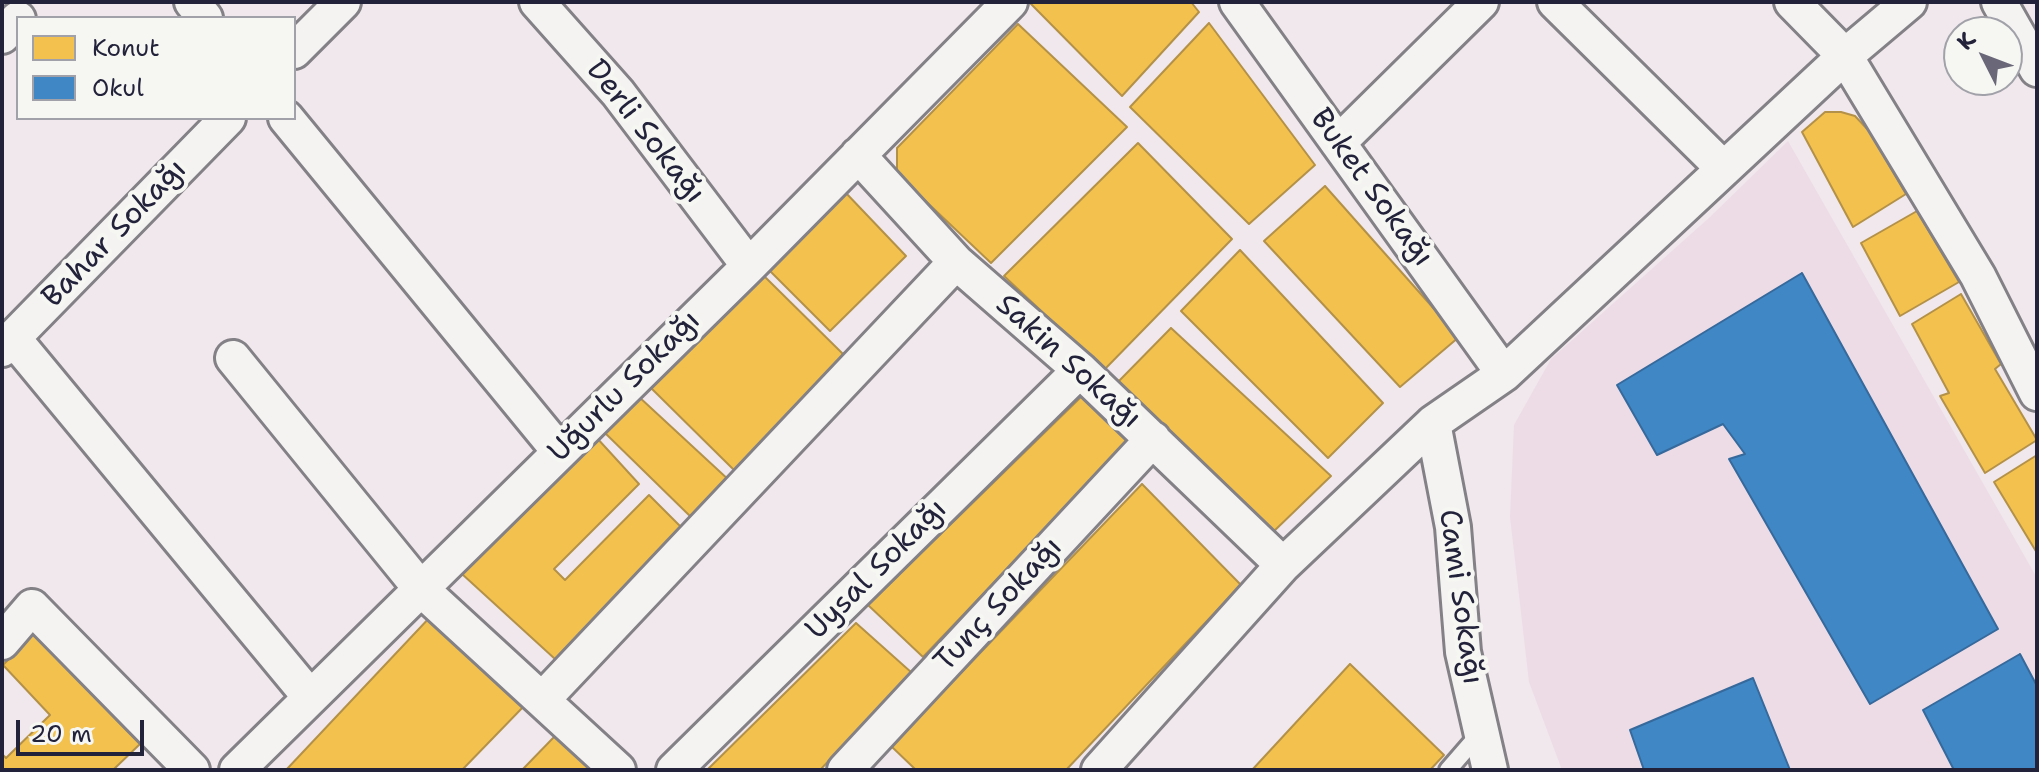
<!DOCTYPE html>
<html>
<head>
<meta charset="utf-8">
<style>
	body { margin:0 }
	#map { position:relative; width:2039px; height:772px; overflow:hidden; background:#f0e8ec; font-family:"Shantell Sans",sans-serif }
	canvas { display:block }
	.frame { position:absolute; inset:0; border:4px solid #22223b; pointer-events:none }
	.legend { position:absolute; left:16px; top:16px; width:280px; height:104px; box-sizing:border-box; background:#f6f6f2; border:2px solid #a1a1a9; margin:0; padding:10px 14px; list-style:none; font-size:24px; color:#22223b }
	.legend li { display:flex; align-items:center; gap:16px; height:40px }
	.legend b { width:40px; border:2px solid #a1a1a9 }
	.north { position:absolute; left:1943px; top:16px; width:80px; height:80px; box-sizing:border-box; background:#f6f6f2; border:2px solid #a1a1a9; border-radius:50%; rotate:312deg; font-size:22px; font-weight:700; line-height:32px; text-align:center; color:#22223b }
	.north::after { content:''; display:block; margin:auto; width:28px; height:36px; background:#6a6779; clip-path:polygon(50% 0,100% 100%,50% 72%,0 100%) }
	.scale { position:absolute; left:16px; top:720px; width:128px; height:36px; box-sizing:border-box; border:4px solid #22223b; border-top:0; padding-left:10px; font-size:24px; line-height:28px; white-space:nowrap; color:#22223b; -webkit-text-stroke:6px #f6f6f2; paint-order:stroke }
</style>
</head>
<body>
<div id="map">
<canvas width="2039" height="772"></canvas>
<div class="frame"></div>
<ul class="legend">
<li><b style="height:22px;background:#f2c14e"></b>Konut</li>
<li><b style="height:22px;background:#3f88c5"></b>Okul</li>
</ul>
<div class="north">K</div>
<div class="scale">20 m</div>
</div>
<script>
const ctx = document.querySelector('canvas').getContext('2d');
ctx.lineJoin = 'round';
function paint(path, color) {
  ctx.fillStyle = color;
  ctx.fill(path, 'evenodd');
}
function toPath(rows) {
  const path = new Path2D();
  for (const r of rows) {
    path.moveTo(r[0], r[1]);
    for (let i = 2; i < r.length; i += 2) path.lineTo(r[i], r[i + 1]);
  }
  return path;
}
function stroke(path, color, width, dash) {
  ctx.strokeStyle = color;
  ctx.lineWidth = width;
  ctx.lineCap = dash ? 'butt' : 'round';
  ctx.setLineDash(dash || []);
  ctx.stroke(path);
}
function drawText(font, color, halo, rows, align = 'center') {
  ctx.font = font + ' "Shantell Sans",sans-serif';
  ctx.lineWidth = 8;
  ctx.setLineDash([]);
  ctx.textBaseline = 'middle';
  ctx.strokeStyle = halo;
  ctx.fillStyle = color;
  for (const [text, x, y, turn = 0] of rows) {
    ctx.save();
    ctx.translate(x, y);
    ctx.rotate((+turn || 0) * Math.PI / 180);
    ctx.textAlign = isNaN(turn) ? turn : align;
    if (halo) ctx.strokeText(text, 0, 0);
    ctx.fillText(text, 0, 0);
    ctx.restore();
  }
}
const built = toPath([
	[1788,141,2037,578,2037,770,1562,770,1529,682,1510,517,1514,425,1551,359,1710,217]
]);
const homes = toPath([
	[1031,2,1191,2,1199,12,1122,96,1030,3,1031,2],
	[1209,23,1315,165,1249,224,1130,107,1209,23],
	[1018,24,1127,127,991,263,897,174,897,148,1018,24],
	[1825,112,1841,112,1855,116,1869,131,1906,194,1853,227,1802,132,1825,112],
	[1138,143,1232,239,1104,370,1004,276,1138,143],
	[1325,186,1459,337,1400,387,1264,241,1325,186],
	[845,192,906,256,830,331,768,269,845,192],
	[1917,211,1959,282,1900,316,1861,243,1917,211],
	[1240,250,1383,403,1328,458,1181,311,1240,250],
	[763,275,845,356,735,471,650,387,763,275],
	[1961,294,2001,364,1995,369,2037,440,1985,473,1940,396,1949,393,1912,324,1961,294],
	[1171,328,1331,476,1271,534,1115,385,1171,328],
	[638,396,731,482,693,519,603,431,638,396],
	[1082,396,1131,439,923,657,868,605,1082,396],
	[596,437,639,484,554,569,565,580,649,495,682,528,555,659,462,574,596,437],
	[2037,455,2037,553,1994,482,2037,455],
	[1142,484,1241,585,1066,770,916,770,891,746,1142,484],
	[432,615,526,704,462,770,286,770,432,615],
	[856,623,912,673,820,770,707,770,856,623],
	[33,634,140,744,113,770,2,770,2,754,6,758,50,715,3,665,33,634],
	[1350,664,1444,755,1430,770,1252,770,1350,664],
	[555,736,592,770,522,770,555,736]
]);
const schools = toPath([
	[1802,273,1998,629,1870,704,1729,459,1745,454,1723,424,1657,455,1617,385,1802,273],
	[2020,654,2037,686,2037,770,1954,770,1923,710,2020,654],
	[1753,678,1790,770,1644,770,1630,730,1753,678]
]);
const service = toPath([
	[1448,770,1481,732]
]);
const minor = toPath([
	[192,2,205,18],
	[537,2,618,93,749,266],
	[1237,2,1504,374],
	[1555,2,1724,169],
	[1792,2,1845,56,1978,276,2037,393],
	[1999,2,2037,69],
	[2,36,18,19],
	[294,51,343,2],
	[286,118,560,452],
	[1338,143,1481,2],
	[858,155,956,262,1080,370,1283,565],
	[13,338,310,697],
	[2,349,228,118],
	[233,358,421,589,618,770],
	[1433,423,1453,527,1463,652,1490,770],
	[2,642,32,607,192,770],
	[542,700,956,262],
	[237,770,749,266,1010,2],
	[674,770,1080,370],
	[845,770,1153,439],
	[1099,770,1283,565,1433,423,1504,374,1845,56,1909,2]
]);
const streetNames = [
	["Derli Sokağı",645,132,52],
	["Buket Sokağı",1371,188,54],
	["Bahar Sokağı",115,234,-46],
	["Sakin Sokağı",1068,362,42],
	["Uğurlu Sokağı",625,387,-45],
	["Uysal Sokağı",877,570,-45],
	["Cami Sokağı",1460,597,82],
	["Tunç Sokağı",999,605,-47]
];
paint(built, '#eddce6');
paint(homes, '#f2c14e');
stroke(homes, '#b49148', 2);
paint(schools, '#3f88c5');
stroke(schools, '#36699c', 2);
stroke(service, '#838086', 22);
stroke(minor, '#838086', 40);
stroke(service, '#f4f3f2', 16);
stroke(minor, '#f4f3f2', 34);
drawText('30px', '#22223b', '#f6f6f2', streetNames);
</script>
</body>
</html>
